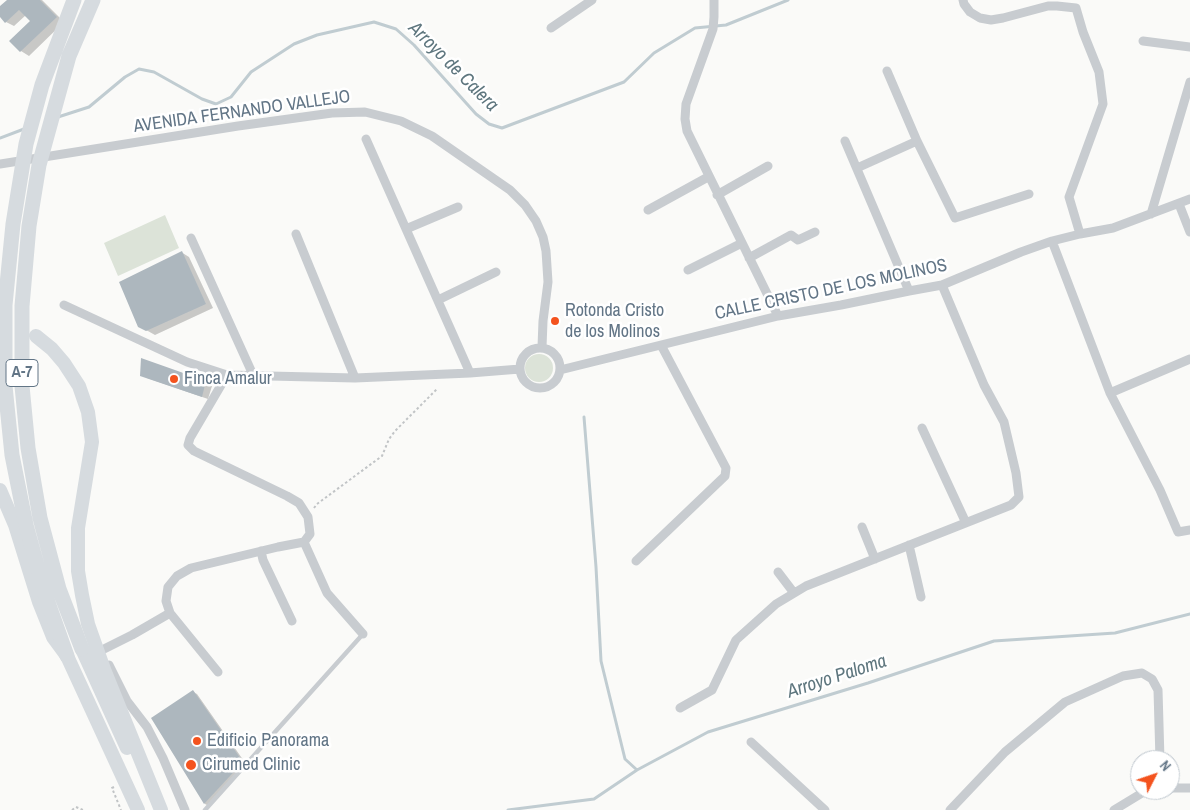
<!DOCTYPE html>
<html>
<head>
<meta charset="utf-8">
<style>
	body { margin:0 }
	#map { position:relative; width:1190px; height:810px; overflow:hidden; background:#fafaf8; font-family:"Archivo Narrow",sans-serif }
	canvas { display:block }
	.north { position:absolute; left:1130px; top:750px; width:50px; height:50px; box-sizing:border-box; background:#fff; border:1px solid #c0c8cf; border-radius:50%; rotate:49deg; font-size:14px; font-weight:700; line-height:20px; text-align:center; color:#627586 }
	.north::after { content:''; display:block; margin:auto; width:18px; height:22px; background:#f4531e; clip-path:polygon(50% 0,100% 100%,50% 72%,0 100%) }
</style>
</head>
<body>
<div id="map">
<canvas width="1190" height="810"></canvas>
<div class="north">N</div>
</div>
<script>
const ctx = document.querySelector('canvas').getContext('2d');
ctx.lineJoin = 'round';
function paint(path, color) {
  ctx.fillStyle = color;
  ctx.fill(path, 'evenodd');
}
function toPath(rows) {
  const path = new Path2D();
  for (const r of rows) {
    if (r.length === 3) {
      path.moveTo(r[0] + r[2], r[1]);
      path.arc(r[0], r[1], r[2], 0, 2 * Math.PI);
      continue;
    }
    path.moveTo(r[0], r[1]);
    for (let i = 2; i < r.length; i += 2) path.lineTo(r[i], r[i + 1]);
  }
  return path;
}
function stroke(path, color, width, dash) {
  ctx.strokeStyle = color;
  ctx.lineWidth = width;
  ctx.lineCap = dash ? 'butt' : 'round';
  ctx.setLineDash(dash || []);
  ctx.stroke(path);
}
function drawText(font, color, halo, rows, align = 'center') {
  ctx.font = font + ' "Archivo Narrow",sans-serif';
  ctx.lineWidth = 5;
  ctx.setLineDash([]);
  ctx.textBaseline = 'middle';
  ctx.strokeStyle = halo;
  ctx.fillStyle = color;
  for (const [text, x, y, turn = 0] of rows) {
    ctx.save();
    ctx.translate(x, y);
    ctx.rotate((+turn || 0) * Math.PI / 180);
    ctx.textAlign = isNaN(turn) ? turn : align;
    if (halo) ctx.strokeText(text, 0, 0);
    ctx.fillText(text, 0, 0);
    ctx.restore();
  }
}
const green = toPath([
	[165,215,179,248,118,276,104,243],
	[539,368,14]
]);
const shadow = toPath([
	[8,0,42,0,64,22,29,56,21,51,11,41,31,21,26,15,14,26,6,22,0,16,0,8],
	[181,252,189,257,213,308,155,335,139,326],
	[142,360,206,383,212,386,208,399,147,378],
	[193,692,197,694,246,764,209,806,205,804,153,718]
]);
const stream = toPath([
	[58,117,89,107,125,77,139,69,154,72,202,99,216,104,231,97,251,72,294,44,317,35,374,22,396,29,414,45,476,114,489,124,502,128,624,82,654,53,695,28,726,25,788,0],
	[0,138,24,129],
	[584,417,596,567,601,661,625,759,637,770],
	[508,810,594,799,637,770,708,732,868,683,994,641,1115,633,1190,614]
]);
const building = toPath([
	[7,0,40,0,57,17,20,52,9,41,30,21,19,10,5,23,0,17,0,6],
	[182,251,206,304,146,331,138,327,119,282],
	[141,358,206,381,202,397,140,376],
	[193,690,243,762,204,804,151,718]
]);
const path = toPath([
	[314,508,317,504,382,456,389,439,395,431,438,388],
	[114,787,112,788,121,810],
	[72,810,76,807,83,810]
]);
const service = toPath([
	[205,810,363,634]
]);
const minor = toPath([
	[714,0,714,17,713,29,686,104,685,119,687,131,778,316],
	[963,0,964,4,970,12,980,18,991,20,1003,18,1048,6,1057,6,1076,8],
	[1076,8,1083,32,1099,72,1103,104,1069,197,1080,234],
	[551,28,592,0],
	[1143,41,1190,47],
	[887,71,917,141,955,218,1029,194],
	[366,139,470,373],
	[845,141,909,291],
	[0,164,238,126,332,113,365,112,401,121,432,136,510,190,525,205,536,221,543,237,546,251,548,282,543,321,542,347],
	[857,168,917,141],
	[717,195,768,166],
	[1179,204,1190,232],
	[648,210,708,177],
	[1151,214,1190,82],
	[406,229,458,207],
	[296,234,355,378],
	[191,238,254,377],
	[1052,241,1110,393,1160,490,1178,532,1190,530],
	[749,258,791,235,798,240,815,232],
	[688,270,742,243],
	[438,300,496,272],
	[64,305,187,362,227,375,355,378,470,373,520,369],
	[540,368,20],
	[560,370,778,316,841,305,909,291,942,285,1021,252,1052,241,1080,234,1113,228,1190,199],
	[1110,393,1190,359],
	[922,428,966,523],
	[862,527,875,559],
	[304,542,327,593,363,634],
	[909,545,921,597],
	[261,551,263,560,292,621],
	[636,561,725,476,726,468,661,345],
	[778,572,794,593],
	[98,652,132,635,170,613],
	[109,665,127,701,147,727,163,758,185,810],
	[218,672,170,613,166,601,168,587,177,576,191,568,278,547,304,542,310,534,308,517,299,503,287,496,194,451,188,445,190,438,227,375],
	[680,708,712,690,736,640,776,604,806,586,1011,505,1019,497,1016,473,1004,422,984,385,942,285],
	[751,742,825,810],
	[1170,788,1190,788],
	[950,810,1005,752,1065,702,1123,676,1142,673,1152,679,1158,690,1160,760],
	[1114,810,1147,790,1151,790]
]);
const trunk = toPath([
	[36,336,52,349,64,363,79,386,88,412,92,442,78,528,78,571,82,595,88,624,105,672,161,810],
	[0,490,15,525,39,602,53,637,67,656,138,810],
	[82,649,127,748]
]);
const motorway = toPath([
	[82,649,59,589,40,518,28,448,22,386,22,306,29,226,39,165,69,56,93,0],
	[67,656,45,594,26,525,12,455,5,386,5,305,13,224,26,144,42,85,74,0]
]);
const markers = [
	[555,321,5,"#f4531e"],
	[174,379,5,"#f4531e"],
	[197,741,5,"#f4531e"],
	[191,765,6,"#f4531e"]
];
const shields = [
	[22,373,32]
];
const shieldNames = [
	["A-7",22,373]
];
const streetNames = [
	["AVENIDA FERNANDO VALLEJO",242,112,-8],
	["CALLE CRISTO DE LOS MOLINOS",831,290,-12]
];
const poiNames = [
	["Rotonda Cristo",565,311],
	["de los Molinos",565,332],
	["Finca Amalur",184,379],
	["Edificio Panorama",207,741],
	["Cirumed Clinic",202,765]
];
const waterNames = [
	["Arroyo de Calera",453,67,45],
	["Arroyo Paloma",837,677,-18]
];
paint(green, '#dce3d8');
paint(shadow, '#0003');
stroke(stream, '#c0ccd1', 3);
paint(building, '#adb7be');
stroke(path, '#c1c4c6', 2, [2.5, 2.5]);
stroke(service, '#c8ccd0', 4.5);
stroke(minor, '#c8ccd0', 9);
stroke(trunk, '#d6dbdf', 14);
stroke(motorway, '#d6dbdf', 15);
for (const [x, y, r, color] of markers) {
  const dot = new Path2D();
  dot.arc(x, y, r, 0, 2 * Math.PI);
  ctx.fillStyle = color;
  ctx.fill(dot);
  stroke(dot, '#fff', 2);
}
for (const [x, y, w] of shields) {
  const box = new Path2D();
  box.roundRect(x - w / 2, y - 13.5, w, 27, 4);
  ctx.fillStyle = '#fff';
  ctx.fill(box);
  stroke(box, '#627586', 1);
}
drawText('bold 16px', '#627586', null, shieldNames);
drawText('18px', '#627586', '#fff', streetNames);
drawText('18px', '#627586', '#fff', poiNames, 'left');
drawText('italic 19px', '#5e767e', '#fff', waterNames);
</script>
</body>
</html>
